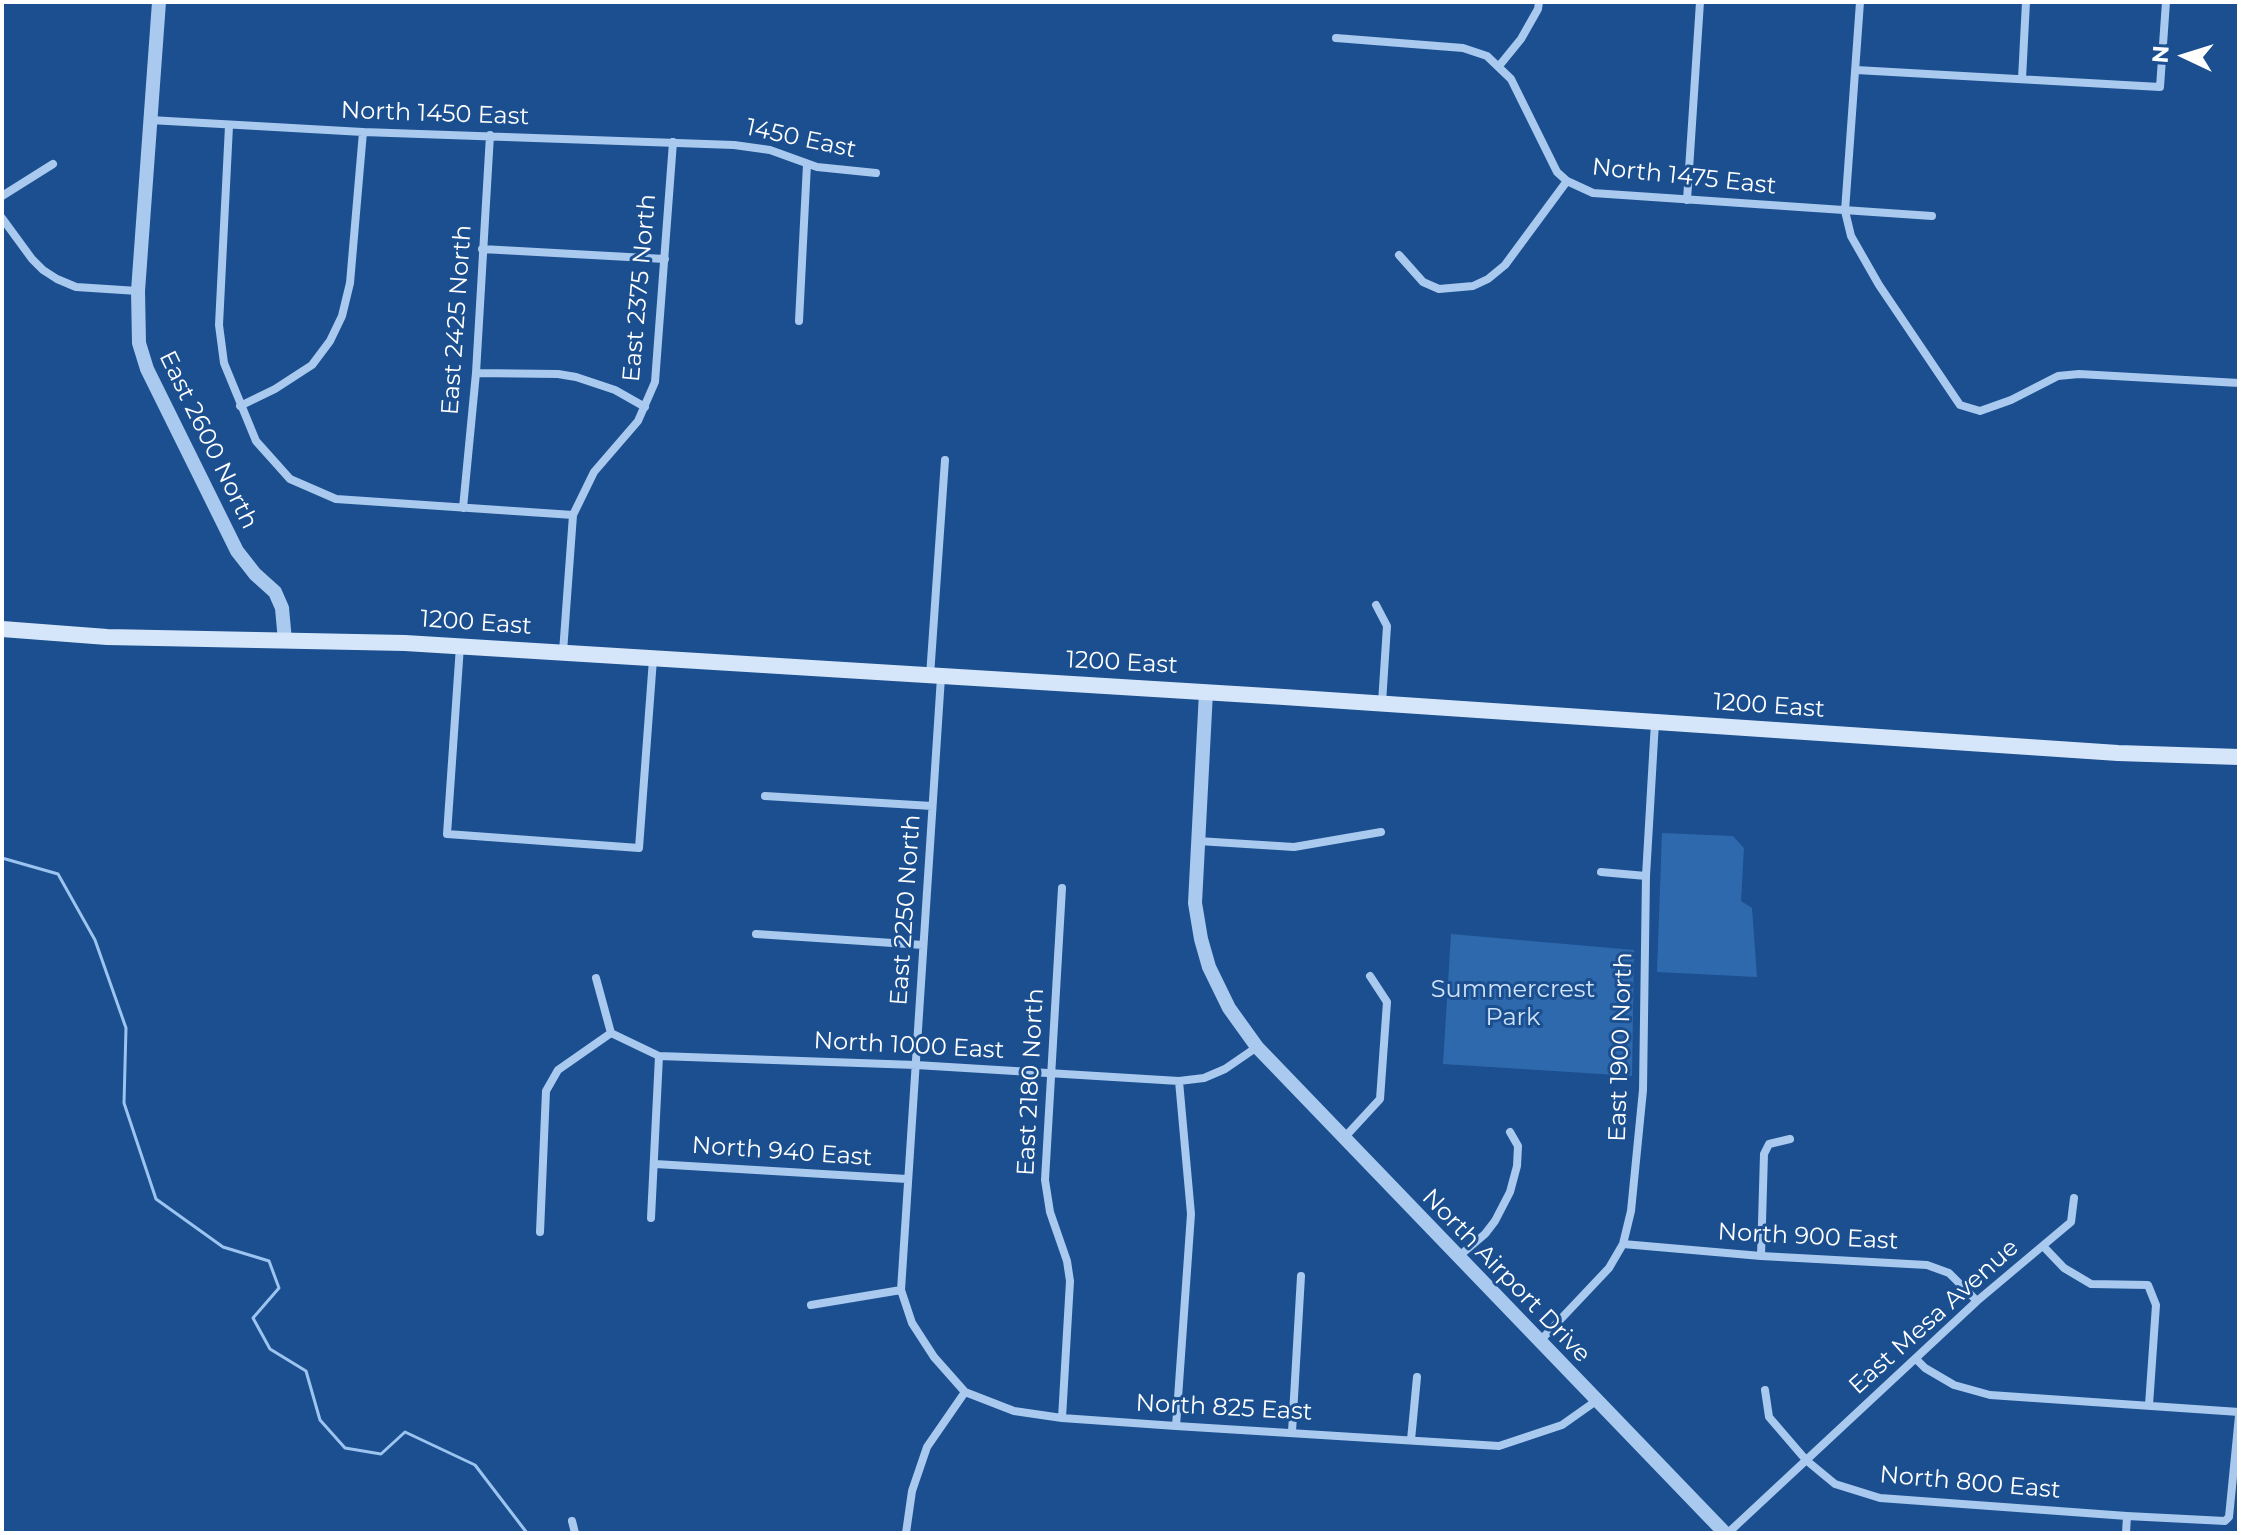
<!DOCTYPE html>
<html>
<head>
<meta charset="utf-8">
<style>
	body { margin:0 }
	#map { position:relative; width:2241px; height:1535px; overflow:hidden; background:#1b4f8f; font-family:Montserrat,sans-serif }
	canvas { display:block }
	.frame { position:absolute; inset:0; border:4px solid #fff; pointer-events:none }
	.north { position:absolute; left:2145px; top:16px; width:80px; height:80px; -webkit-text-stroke:6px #1b4f8f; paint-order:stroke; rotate:274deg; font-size:22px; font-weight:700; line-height:32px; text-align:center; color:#fff }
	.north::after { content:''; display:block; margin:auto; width:28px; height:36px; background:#fff; clip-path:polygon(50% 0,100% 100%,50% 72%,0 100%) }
</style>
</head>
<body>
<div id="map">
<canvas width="2241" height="1535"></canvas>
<div class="frame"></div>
<div class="north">N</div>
</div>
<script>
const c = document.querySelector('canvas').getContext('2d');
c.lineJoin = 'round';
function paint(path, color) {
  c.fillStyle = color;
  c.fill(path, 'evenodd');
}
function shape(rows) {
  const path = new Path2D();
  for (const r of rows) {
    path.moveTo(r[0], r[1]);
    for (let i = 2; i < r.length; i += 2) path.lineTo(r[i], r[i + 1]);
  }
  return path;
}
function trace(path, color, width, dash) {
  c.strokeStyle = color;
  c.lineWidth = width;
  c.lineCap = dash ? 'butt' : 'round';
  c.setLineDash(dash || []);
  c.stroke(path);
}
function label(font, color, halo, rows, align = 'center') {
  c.font = font + ' Montserrat,sans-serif';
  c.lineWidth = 6;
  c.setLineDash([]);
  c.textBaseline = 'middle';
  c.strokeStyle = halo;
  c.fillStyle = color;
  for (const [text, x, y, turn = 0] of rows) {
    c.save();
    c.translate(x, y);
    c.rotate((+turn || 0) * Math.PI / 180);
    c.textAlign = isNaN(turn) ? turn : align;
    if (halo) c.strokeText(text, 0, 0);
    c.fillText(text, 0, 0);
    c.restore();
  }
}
const green = shape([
	[1662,833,1733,836,1744,848,1741,901,1752,908,1757,977,1657,972],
	[1451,934,1634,950,1632,1076,1443,1064]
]);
const stream = shape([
	[2,858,58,874,95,940,126,1028,124,1103,156,1199,223,1247,269,1261,279,1288,253,1318,270,1349,306,1371,320,1420,345,1448,381,1454,405,1432,475,1465,527,1533]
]);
const minor = shape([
	[1860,2,1845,211,1851,236,1879,285,1960,405,1980,411,2011,400,2058,376,2079,374,2239,383],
	[1336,38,1463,48,1487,56,1511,79,1557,172,1567,181,1593,193,1932,216],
	[1499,66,1521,39,1538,9,1539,2],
	[1856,70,2160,87,2166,2],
	[2022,79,2026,2],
	[150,120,363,132,734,145,770,150,817,167,876,173],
	[229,126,219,325,224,363,256,441,290,479,336,499,573,515],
	[2,196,53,164],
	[1687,200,1700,2],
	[2,218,32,259,43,270,57,279,76,287,138,291],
	[482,249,665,259],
	[1399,255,1423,282,1439,289,1473,286,1488,279,1505,265,1567,181],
	[799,321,807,164],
	[476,373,558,374,576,377,615,390,645,407],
	[240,406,275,389,312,365,330,341,342,316,350,283,363,132],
	[463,508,476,373,490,135],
	[1376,605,1387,626,1382,703],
	[460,646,447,834,639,848,653,659],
	[563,652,573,515,594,472,638,421,655,382,673,142],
	[930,676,945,460],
	[941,677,901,1290,912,1323,934,1357,965,1392,1014,1411,1062,1418,1176,1426,1499,1446,1562,1425,1596,1401],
	[765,796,932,806],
	[1198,841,1294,847,1381,832],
	[1601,872,1646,876],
	[1062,888,1045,1180,1050,1212,1067,1261,1070,1281,1062,1418],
	[756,934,923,945],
	[596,978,611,1033,659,1056,916,1065,1179,1081,1204,1078,1225,1069,1257,1047],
	[1344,1138,1380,1099,1387,1002,1370,976],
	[655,1164,907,1179],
	[651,1218,659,1056],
	[540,1232,546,1091,558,1070,611,1033],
	[1623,1244,1761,1256,1927,1265,1949,1273,1977,1301],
	[2043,1246,2064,1268,2091,1284,2148,1285,2156,1305,2149,1405],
	[1761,1256,1764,1154,1769,1144,1790,1139],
	[1458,1257,1485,1234,1495,1221,1510,1192,1517,1166,1518,1146,1510,1132],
	[811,1305,901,1290],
	[1540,1341,1609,1268,1623,1244,1631,1211,1643,1090,1646,876,1655,722],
	[1916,1359,1925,1368,1954,1385,1990,1395,2239,1412],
	[1765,1390,1769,1417,1806,1460,1835,1484,1880,1498,2127,1516,2225,1521,2229,1517,2239,1416],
	[1176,1426,1191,1214,1179,1081],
	[1292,1432,1301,1276],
	[1411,1440,1417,1377],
	[572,1521,575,1533],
	[906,1533,912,1491,927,1447,965,1392],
	[1728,1533,1977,1301,2071,1222,2074,1198],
	[2126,1533,2127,1516]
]);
const tertiary = shape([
	[159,2,138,291,139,343,147,369,237,551,255,574,275,592,282,608,285,641],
	[1206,692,1195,903,1201,939,1209,967,1229,1008,1257,1047,1725,1533]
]);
const secondary = shape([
	[2,629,107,637,405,643,1284,697,2118,753,2239,757]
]);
const streetNames = [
	["North 1450 East",435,114,2],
	["1450 East",801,139,12],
	["North 1475 East",1684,177,6],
	["East 2375 North",640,288,-85],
	["East 2425 North",457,320,-86],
	["East 2600 North",208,440,64],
	["1200 East",476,623,4],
	["1200 East",1122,663,3],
	["1200 East",1769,706,4],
	["East 2250 North",906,910,-86],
	["North 1000 East",909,1046,3],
	["East 1900 North",1621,1047,-88],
	["East 2180 North",1031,1082,-87],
	["North 940 East",782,1152,4],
	["North 900 East",1808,1237,3],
	["North Airport Drive",1506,1276,46],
	["East Mesa Avenue",1934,1317,-42],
	["North 825 East",1224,1408,3],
	["North 800 East",1970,1483,5]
];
const parkNames = [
	["Summercrest",1513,990],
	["Park",1513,1018]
];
paint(green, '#2e69ad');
trace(stream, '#9cc4f0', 3);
trace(minor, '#a9c9ee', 8);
trace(tertiary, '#a9c9ee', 14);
trace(secondary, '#d6e6fa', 16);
label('24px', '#fff', '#1b4f8f', streetNames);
label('24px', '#cfe3fa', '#1b4f8f', parkNames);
</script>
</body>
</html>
